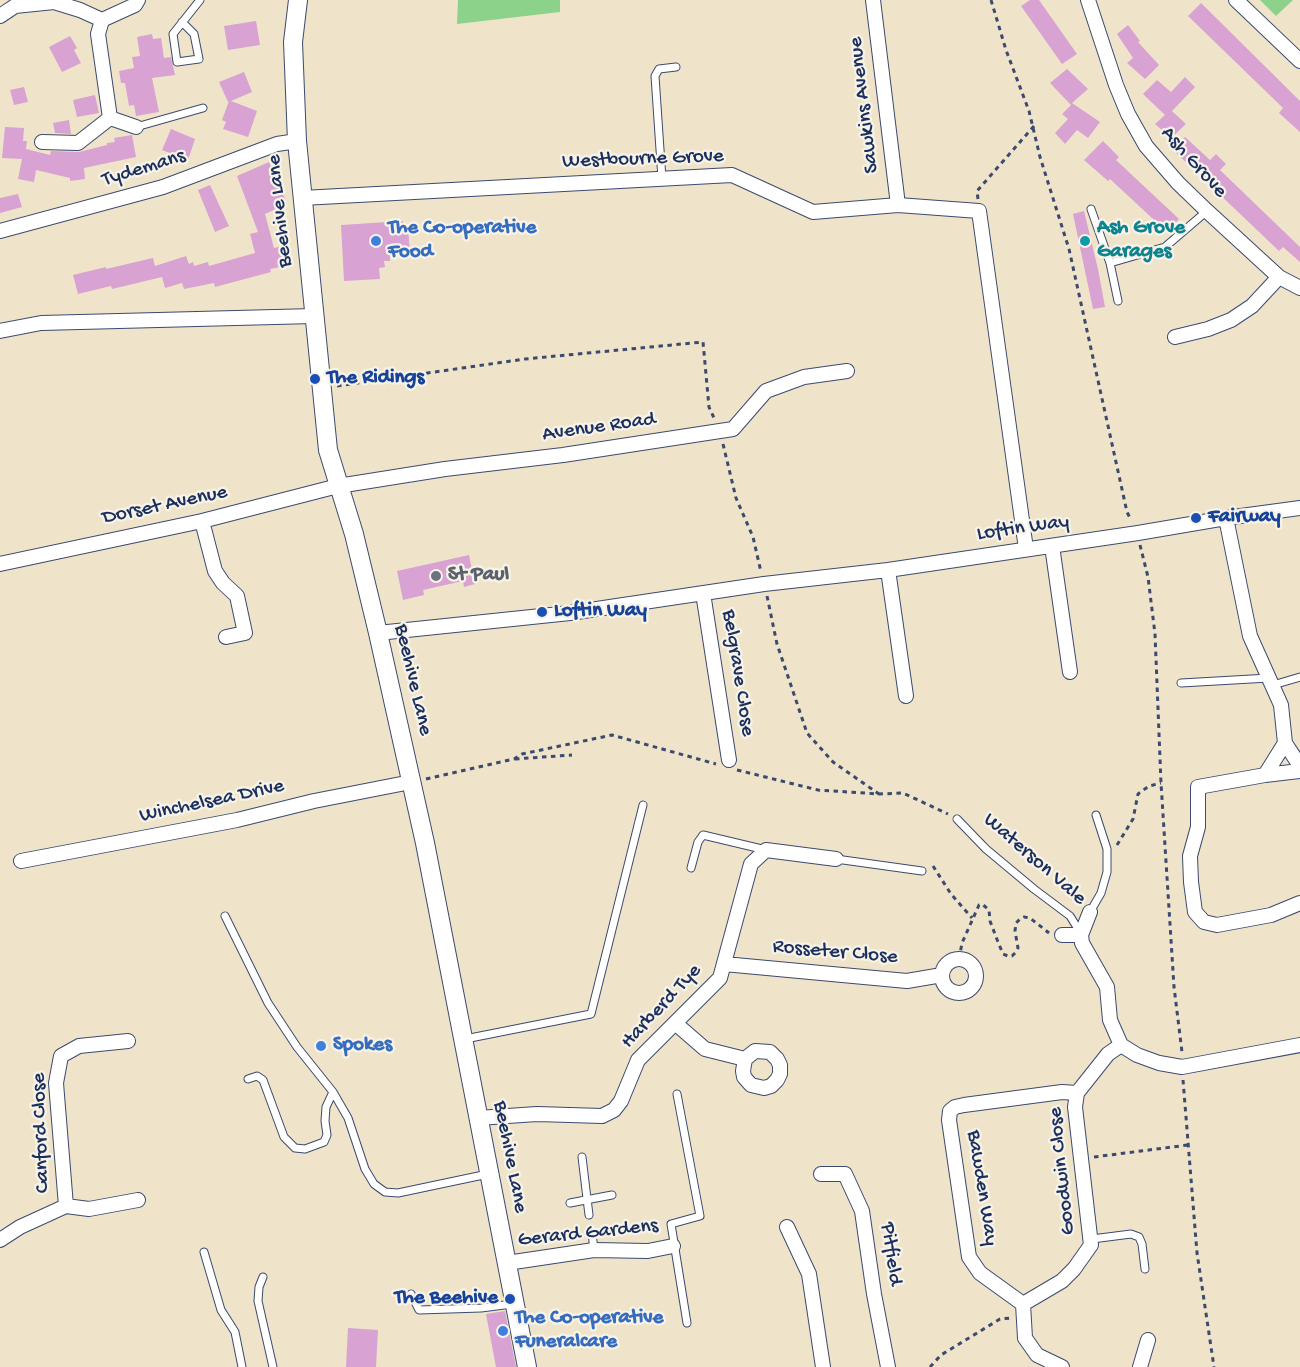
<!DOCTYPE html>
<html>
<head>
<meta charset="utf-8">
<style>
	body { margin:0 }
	canvas { display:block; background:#efe4c9 }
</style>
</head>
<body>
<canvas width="1300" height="1367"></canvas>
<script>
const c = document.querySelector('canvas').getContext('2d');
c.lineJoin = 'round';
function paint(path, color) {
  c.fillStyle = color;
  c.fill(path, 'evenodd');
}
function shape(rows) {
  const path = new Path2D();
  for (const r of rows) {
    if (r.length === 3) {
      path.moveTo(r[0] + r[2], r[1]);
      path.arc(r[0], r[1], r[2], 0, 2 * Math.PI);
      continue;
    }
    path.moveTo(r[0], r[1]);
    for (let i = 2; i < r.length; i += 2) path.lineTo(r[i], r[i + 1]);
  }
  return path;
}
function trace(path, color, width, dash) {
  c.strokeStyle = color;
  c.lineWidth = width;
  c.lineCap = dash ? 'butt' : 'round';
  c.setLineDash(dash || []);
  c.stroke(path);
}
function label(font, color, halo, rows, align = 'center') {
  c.font = font + ' "Gochi Hand",sans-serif';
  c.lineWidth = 4.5;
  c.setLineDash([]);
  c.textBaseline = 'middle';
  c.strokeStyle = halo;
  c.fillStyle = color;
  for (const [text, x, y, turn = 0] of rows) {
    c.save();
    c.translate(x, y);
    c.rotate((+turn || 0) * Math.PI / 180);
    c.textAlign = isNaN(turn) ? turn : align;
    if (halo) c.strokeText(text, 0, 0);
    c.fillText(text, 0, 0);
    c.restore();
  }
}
const green = shape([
	[458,0,560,0,560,12,457,24],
	[1260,0,1293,0,1276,16]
]);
const building = shape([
	[1030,0,1039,0,1077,54,1062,64,1021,6],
	[1201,3,1300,101,1300,132,1279,113,1283,108,1188,16],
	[256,21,260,45,228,50,224,26],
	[1128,25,1140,41,1138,42,1159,65,1145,79,1127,63,1133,58,1117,34],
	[152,34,153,39,161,38,164,58,171,57,175,75,152,78,159,112,136,116,134,105,129,106,125,83,121,83,119,71,134,68,132,57,140,56,137,37],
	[70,36,77,48,74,50,81,63,62,72,49,47],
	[1067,69,1088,89,1072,103,1100,122,1088,138,1077,130,1065,144,1055,133,1068,119,1062,114,1071,105,1050,83],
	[244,72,252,92,231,101,257,111,248,137,223,129,226,122,222,120,229,101,228,102,219,82],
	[1185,77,1195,87,1172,111,1186,124,1171,138,1155,124,1165,115,1143,94,1157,80,1171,92],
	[24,87,28,102,14,105,10,90],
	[95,95,99,113,77,117,73,100],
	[69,120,71,134,55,133,53,123],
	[5,127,24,128,23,141,27,141,26,149,50,155,51,151,79,152,107,145,107,143,115,142,114,138,132,135,136,157,84,168,85,179,70,181,70,178,36,170,34,182,18,179,22,159,2,158],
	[171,129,195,139,188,160,162,150],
	[1185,137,1210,160,1216,154,1226,164,1220,170,1300,247,1300,262,1283,247,1279,251,1172,149],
	[1103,141,1119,157,1116,160,1179,219,1167,232,1110,179,1108,181,1084,160],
	[269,162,286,201,284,202,285,205,265,214,274,248,279,247,285,266,270,269,271,272,215,287,214,283,184,289,182,283,165,288,162,277,112,289,111,286,78,294,73,275,106,267,106,269,153,258,155,266,186,256,189,264,193,262,194,266,208,262,209,266,255,253,250,234,258,232,237,176],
	[210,185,229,226,215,232,198,190],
	[18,194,22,207,0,213,0,198],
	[1084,211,1098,269,1105,307,1093,309,1073,214],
	[403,221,403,227,408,227,410,254,390,256,390,261,384,261,385,267,379,268,380,279,344,281,341,225],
	[469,555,475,584,464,587,463,581,423,590,424,595,403,600,397,571],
	[505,1311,516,1367,496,1367,486,1314],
	[348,1328,378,1330,376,1367,346,1367]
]);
const path = shape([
	[991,0,1006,50,1029,111,1040,157,1069,249,1127,512,1131,520],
	[978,199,977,191,1034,126],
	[337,386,525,359,703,342,709,407,714,418],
	[723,444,736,498,753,537,761,572],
	[1140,545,1148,577,1155,634,1161,783,1174,987,1182,1052],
	[767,596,777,644,807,733,833,762,879,794],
	[515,759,572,755],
	[737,770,818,790,879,794,903,793,948,814],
	[426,779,514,759,522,754,612,735,716,764],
	[1117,845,1133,819,1138,794,1149,786,1161,783],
	[933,866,951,894,972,918],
	[959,959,962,943,979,905,982,904,989,910,990,921,998,942,1003,954,1008,956,1012,956,1016,952,1018,948,1015,931,1016,923,1020,919,1024,917,1030,918,1049,933],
	[1183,1080,1197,1253,1214,1367],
	[1094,1157,1188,1145],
	[930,1367,941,1355,1000,1319,1012,1318]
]);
const lane = shape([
	[182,22,194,34,199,59,177,62,173,34,200,0],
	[136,127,203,108],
	[662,179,655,76,659,69,676,67],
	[1091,209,1110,263,1165,247,1207,211],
	[1110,263,1118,301],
	[1181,683,1269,678],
	[1273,685,1300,677],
	[957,819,986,849,1034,889,1070,916,1080,932],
	[836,859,922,871],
	[691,868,698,842,703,835,766,850],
	[1090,912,1101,893,1107,872,1107,849,1096,815],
	[225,916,268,1003,297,1047,333,1092,348,1118,365,1169,374,1184,385,1192,398,1193,488,1174],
	[465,1039,591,1014,643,805],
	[248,1079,257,1076,263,1080,284,1137,295,1148,305,1149,324,1142,327,1135,325,1121,326,1107,333,1092],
	[677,1094,700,1216,671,1224,687,1323],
	[582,1157,589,1215],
	[570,1203,612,1195],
	[592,1233,594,1250],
	[1092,1239,1131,1234,1139,1237,1142,1244,1145,1269],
	[204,1252,221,1310,235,1332,242,1367],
	[263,1277,259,1287,258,1301,273,1367],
	[411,1294,419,1310,481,1308,512,1304]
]);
const street = shape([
	[873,0,898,205],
	[1088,0,1116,85,1128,114,1146,146,1178,183,1207,211,1279,277,1300,288],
	[1236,0,1300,61],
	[0,16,15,6,54,2,80,10,102,20],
	[110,118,136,127],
	[42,142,78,143,110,118,98,34,102,20,135,5,138,0],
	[302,198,732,175,813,212,898,205,979,211,1026,549],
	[0,231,163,187,277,144,297,141],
	[0,331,41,323,314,316],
	[1175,337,1208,329,1231,320,1252,306,1279,277],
	[1226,518,1250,636,1281,705,1285,743,1300,766],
	[202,521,215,571,223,583,237,596,245,633,226,637],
	[1052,546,1070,672],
	[0,564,202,521,338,486,445,469,563,455,733,429,766,391,804,377,847,371],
	[888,570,906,696],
	[703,593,729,760],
	[378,633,570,613,764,584,888,570,1138,533,1226,518,1300,508],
	[1300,771,1265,775,1198,787,1198,827,1190,856,1191,882,1195,912,1204,922,1217,925,1271,915,1300,903],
	[1265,775,1285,743],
	[21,861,237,820,314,801,411,782],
	[1090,912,1081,935,1082,943,1107,987,1110,1020,1121,1045,1137,1055,1159,1063,1182,1067,1300,1045],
	[1062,935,1081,935],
	[959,976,17],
	[724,964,907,981,942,975],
	[675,1023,705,1049,745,1059,743,1071,744,1077,751,1085,764,1088,771,1086,777,1080,780,1074,780,1065,777,1059,770,1052,755,1051,745,1059],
	[478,1118,537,1114,602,1116,614,1110,621,1101,638,1060,720,978,751,864,766,850,836,859],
	[821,1174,845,1174,862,1211,874,1294,888,1367],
	[66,1206,56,1083,61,1056,79,1046,128,1041],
	[787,1227,809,1274,823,1367],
	[0,1240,20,1227,66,1206,89,1209,138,1200],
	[507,1263,594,1250,648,1251,673,1246],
	[1023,1304,980,1273,969,1257,949,1120,950,1111,955,1107,964,1105,1062,1092,1077,1093],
	[1062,1367,1037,1355,1025,1338,1023,1304,1062,1281,1074,1269,1091,1245,1075,1107,1077,1093,1108,1054,1121,1045],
	[1140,1367,1148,1340]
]);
const secondary = shape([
	[298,0,293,42,297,141,328,450,354,534,378,633,425,843,527,1367]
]);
const markers = [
	[376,241,6,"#3f7fe0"],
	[1085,241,6,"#0f9aa8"],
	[315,379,6,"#1a4fb4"],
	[1196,518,6,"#1a4fb4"],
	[436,576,6,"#6b7280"],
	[542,612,6,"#1a4fb4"],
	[321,1046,6,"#3f7fe0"],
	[510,1299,6,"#1a4fb4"],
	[503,1331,6,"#3f7fe0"]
];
const streetNames = [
	["Sawkins Avenue",865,105,-97],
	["Westbourne Grove",643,160,-2],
	["Ash Grove",1193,163,48],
	["Tydemans",144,169,-17],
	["Beehive Lane",281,211,-96],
	["Avenue Road",599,428,-8],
	["Dorset Avenue",165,506,-12],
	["Loftin Way",1023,529,-8],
	["Belgrave Close",737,673,81],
	["Beehive Lane",412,680,77],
	["Winchelsea Drive",212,802,-12],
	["Waterson Vale",1034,860,41],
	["Rosseter Close",835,953,5],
	["Harberd Tye",662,1007,-47],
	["Canford Close",42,1133,-92],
	["Beehive Lane",509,1157,79],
	["Goodwin Close",1063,1171,-96],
	["Bawden Way",981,1188,81],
	["Gerard Gardens",588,1234,-6],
	["Pitfield",890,1254,82]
];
const shopNames = [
	["The Co-operative",388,229],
	["Food",388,253],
	["Spokes",333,1046],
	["The Co-operative",515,1319],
	["Funeralcare",515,1343]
];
const cultureNames = [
	["Ash Grove",1097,229],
	["Garages",1097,253]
];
const transitNames = [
	["The Ridings",327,379],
	["Fairway",1208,518],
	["Loftin Way",554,612],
	["The Beehive",498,1299,"right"]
];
const worshipNames = [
	["St Paul",448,576]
];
paint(green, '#8dd28b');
paint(building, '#d8a2d2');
trace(lane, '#3b4a6e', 9);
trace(street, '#3b4a6e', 16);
trace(secondary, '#3b4a6e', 20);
trace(path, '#3b4a6e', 3, [4.5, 4.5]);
trace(lane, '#fff', 7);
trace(street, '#fff', 14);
trace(secondary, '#fff', 18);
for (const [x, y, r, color] of markers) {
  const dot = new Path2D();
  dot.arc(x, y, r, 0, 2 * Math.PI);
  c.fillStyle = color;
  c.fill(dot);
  trace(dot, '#f7f3e8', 2);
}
label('21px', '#1b2f5e', '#f7f3e8', streetNames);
label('bold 21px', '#366cbe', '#f7f3e8', shopNames, 'left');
label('bold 21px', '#0d838f', '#f7f3e8', cultureNames, 'left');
label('bold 21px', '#164399', '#f7f3e8', transitNames, 'left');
label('bold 21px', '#5b616d', '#f7f3e8', worshipNames, 'left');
</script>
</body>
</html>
